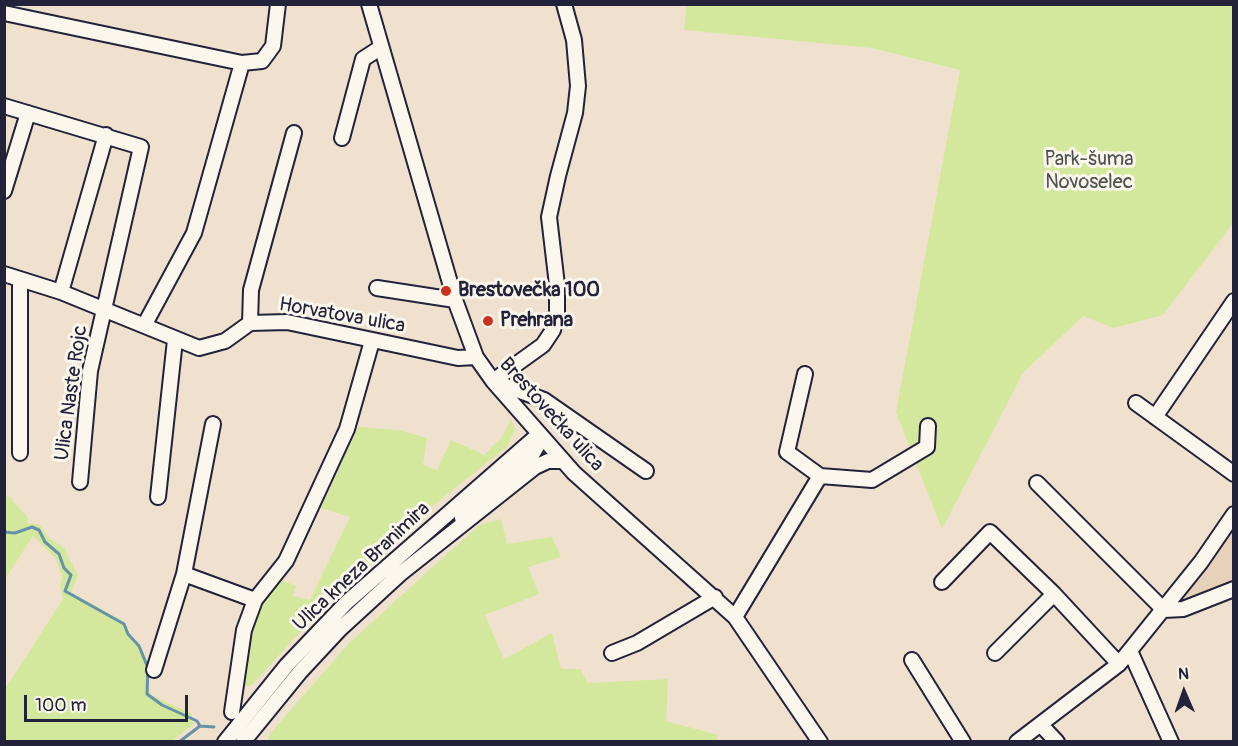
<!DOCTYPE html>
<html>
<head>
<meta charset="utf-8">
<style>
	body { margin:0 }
	#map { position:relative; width:1238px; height:746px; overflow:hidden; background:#f0e1ce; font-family:Pangolin,sans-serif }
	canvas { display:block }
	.frame { position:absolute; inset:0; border:6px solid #22223b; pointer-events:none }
	.north { position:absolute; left:1154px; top:662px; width:60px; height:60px; -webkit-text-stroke:4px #fbf7ec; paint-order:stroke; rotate:358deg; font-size:16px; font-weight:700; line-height:24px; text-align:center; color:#22223b }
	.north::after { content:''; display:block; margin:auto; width:21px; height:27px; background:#22223b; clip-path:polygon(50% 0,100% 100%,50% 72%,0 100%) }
	.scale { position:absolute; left:24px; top:695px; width:164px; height:27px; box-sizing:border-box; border:3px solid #22223b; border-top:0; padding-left:8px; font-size:18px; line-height:21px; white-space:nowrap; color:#22223b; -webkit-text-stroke:4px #fbf7ec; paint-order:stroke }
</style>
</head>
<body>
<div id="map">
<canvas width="1238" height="746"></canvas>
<div class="frame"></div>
<div class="north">N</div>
<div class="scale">100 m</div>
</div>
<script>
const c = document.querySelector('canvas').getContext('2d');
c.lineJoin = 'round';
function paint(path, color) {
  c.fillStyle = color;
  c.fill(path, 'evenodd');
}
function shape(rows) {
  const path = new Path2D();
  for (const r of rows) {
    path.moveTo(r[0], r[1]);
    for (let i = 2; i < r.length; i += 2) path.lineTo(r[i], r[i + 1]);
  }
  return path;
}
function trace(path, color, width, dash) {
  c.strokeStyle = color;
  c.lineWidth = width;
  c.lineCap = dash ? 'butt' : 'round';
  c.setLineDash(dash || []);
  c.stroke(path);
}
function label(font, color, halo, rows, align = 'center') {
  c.font = font + ' Pangolin,sans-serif';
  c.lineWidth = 6;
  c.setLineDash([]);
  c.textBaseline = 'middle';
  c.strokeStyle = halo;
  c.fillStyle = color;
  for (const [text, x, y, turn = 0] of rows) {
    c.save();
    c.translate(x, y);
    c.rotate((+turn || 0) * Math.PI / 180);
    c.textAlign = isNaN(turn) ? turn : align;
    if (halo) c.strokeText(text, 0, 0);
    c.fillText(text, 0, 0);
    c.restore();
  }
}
const built = shape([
	[1230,530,1233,532,1233,584,1180,605,1178,599]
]);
const green = shape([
	[687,4,1233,5,1233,223,1163,315,1114,328,1083,316,1023,373,942,529,896,412,960,70,872,48,684,30],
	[511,418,515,430,507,447,426,511,337,591,252,685,240,688,250,622,265,597,279,579,296,586,293,596,310,600,350,517,321,508,358,427,398,430,427,438,423,465,437,470,451,440,484,455,502,437],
	[5,496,10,497,28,518,27,523,39,524,48,537,64,548,78,576,71,592,125,622,129,634,140,645,150,666,147,684,151,695,192,714,191,720,194,724,172,741,5,741,5,689,63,599,60,585,62,578,56,559,33,536,5,579],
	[501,519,507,544,552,537,561,557,528,567,539,594,485,615,504,659,552,633,561,669,580,669,588,683,668,679,666,721,718,735,717,741,269,741,268,736,349,643,479,525]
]);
const stream = shape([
	[4,532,15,533,32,527,39,530,45,542,59,554,64,568,71,575,65,591,124,624,128,634,139,646,148,668,147,694,162,705,197,721,200,726],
	[179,742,200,726,214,727]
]);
const minor = shape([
	[369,4,455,300,476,357,493,381,574,473,735,617,820,742],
	[4,13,242,63,262,61,273,46,278,4],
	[4,106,141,147,90,371,80,482],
	[342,138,363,59,380,48],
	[4,191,28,113],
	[4,274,61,292,199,348,225,341,250,323,287,322,458,358,476,357],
	[377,288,455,300],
	[61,292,106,135],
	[250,323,251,290,294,133],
	[145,324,194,233,242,63],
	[805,374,787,452,820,476],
	[493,381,543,345,553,330,557,312,557,285,549,217,558,176,575,113,578,86,574,40,564,4],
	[493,381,544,400,646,471],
	[1136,403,1234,474],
	[1155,417,1234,301],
	[20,453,20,279],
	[1037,483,1164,610,1183,609,1234,589],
	[158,497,175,340],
	[462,518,477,501,532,455,542,438],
	[184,574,255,600],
	[942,582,990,532,1054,594,1119,664],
	[735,617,820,476,872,480,927,447,928,426],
	[1130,651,1171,742],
	[612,653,637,643,715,597],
	[995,653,1054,594],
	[912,660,963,742],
	[154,670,184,574,213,424],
	[232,712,244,630,255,600,286,561,347,429,372,341],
	[1041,725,1057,742],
	[225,742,287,665,347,602,538,435],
	[243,742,300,672,340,629,400,574,535,467,548,461,563,461],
	[1017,742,1119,664,1201,562,1234,514]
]);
const markers = [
	[446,291,6,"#c8321e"],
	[488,321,6,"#c8321e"]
];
const parkNames = [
	["Park-šuma",1089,160],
	["Novoselec",1089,183]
];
const poiNames = [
	["Brestovečka 100",458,291],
	["Prehrana",500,321]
];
const streetNames = [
	["Horvatova ulica",342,316,10],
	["Ulica Naste Rojc",72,393,-82],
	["Brestovečka ulica",551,415,48],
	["Ulica kneza Branimira",362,567,-43]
];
paint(built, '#e8d1b9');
paint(green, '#d3e89d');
trace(stream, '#6592a9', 3);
trace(minor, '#22223b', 18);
trace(minor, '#fbf7ec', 14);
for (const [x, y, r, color] of markers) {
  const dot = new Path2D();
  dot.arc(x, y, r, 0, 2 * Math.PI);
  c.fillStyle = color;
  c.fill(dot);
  trace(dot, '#fbf7ec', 2);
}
label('20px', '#4e5454', '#fbf7ec', parkNames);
label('bold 20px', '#22223b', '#fbf7ec', poiNames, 'left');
label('20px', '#22223b', '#fbf7ec', streetNames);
</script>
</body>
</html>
